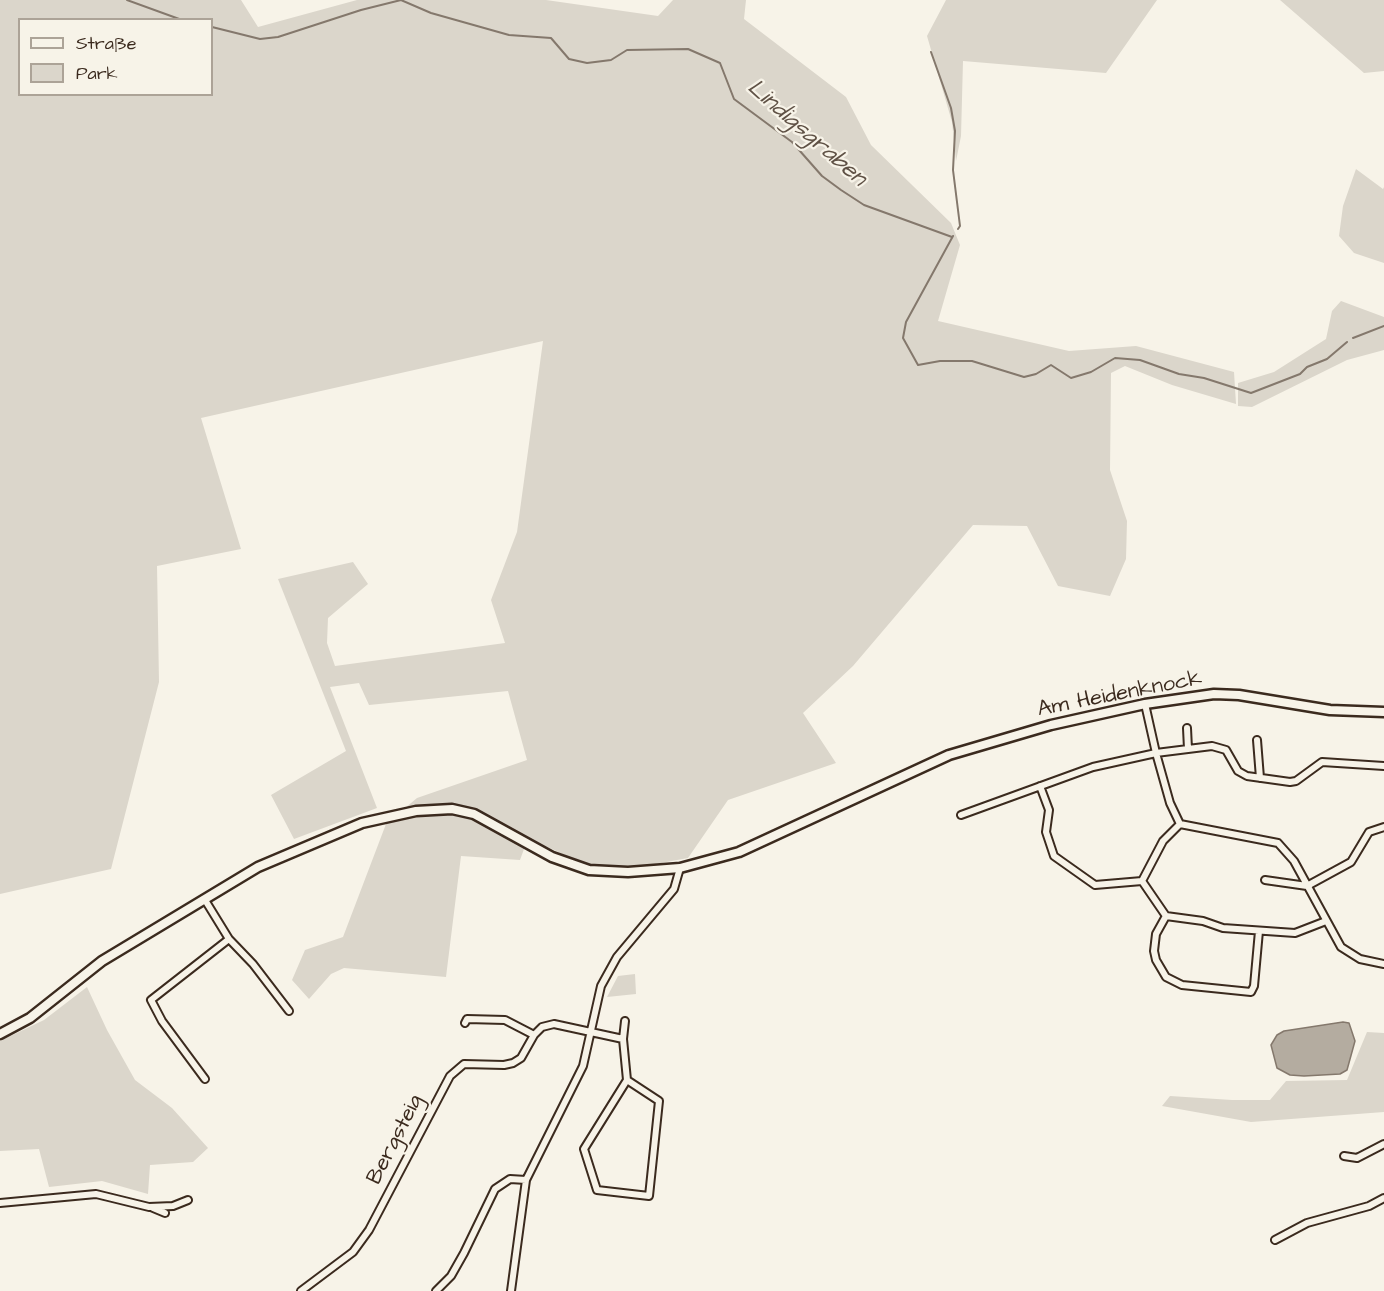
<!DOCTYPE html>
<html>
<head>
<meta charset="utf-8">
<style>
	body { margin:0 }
	#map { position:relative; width:1384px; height:1291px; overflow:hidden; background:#f7f3e8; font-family:"Architects Daughter",sans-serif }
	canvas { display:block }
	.legend { position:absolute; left:18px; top:18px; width:195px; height:78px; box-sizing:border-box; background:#f7f3e8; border:2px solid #aca397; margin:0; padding:8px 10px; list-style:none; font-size:18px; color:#3b2a1e }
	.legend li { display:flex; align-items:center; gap:12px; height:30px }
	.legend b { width:30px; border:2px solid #aca397 }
</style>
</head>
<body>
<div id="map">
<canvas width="1384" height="1291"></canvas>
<ul class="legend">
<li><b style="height:8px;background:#f7f3e8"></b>Straße</li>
<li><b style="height:16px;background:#dbd6cb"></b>Park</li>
</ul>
</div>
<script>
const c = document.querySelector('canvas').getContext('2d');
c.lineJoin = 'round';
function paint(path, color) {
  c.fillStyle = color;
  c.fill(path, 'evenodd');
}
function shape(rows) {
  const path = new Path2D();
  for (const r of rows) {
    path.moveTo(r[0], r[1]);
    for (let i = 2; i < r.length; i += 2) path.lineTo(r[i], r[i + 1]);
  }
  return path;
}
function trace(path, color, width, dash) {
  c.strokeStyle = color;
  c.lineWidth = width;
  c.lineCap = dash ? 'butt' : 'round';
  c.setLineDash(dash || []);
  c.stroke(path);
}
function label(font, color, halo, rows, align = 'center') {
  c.font = font + ' "Architects Daughter",sans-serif';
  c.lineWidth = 4.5;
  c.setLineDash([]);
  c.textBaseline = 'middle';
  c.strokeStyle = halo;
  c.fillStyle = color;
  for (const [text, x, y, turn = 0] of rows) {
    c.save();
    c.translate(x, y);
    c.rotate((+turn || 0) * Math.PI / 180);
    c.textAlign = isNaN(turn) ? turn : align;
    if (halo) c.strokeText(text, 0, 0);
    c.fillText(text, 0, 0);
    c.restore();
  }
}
const green = shape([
	[0,0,241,0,258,27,357,0,546,0,658,16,673,0,746,0,744,19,846,97,871,145,951,223,960,245,938,321,1069,351,1136,346,1234,372,1236,404,1172,385,1125,366,1111,373,1110,470,1127,521,1126,559,1110,596,1058,586,1027,526,973,525,853,666,803,713,836,763,728,800,688,858,634,868,591,867,528,838,520,860,461,856,446,977,344,968,331,974,309,999,292,980,305,950,343,937,386,824,417,798,527,760,508,691,369,705,359,683,330,687,377,808,294,839,271,795,346,751,278,579,353,562,368,584,328,618,327,643,335,666,505,643,491,600,517,532,543,341,201,418,241,549,157,566,159,682,111,869,0,894],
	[20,20,212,20,212,94,20,94],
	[946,0,1157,0,1106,73,963,61,961,136,956,161,952,122,927,36],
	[1280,0,1384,0,1384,71,1364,73],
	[1356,169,1383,189,1384,187,1384,263,1354,253,1339,236,1343,206],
	[1341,301,1384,317,1384,350,1347,360,1252,407,1238,406,1238,383,1274,372,1326,339,1332,311],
	[635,974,636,994,607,997,618,976],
	[87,987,107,1030,135,1080,172,1108,208,1148,193,1162,150,1165,148,1194,102,1181,49,1187,39,1149,0,1151,0,1041,44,1020],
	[1367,1032,1384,1033,1384,1112,1251,1122,1162,1106,1170,1096,1232,1100,1270,1100,1286,1081,1347,1080]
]);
const water = shape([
	[1343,1022,1349,1023,1355,1041,1347,1070,1340,1074,1304,1076,1290,1075,1277,1068,1271,1045,1277,1035,1284,1031,1343,1022]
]);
const stream = shape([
	[127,0,182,20],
	[212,27,260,39,278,37,361,10,401,0,431,13,509,35,551,38,569,59,587,63,611,60,627,50,688,49,720,63,734,99,792,142,822,176,841,190,864,205,952,237],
	[931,52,951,108,955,131,953,170,960,226,958,229],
	[953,236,906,322,903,338,918,365,940,361,972,361,1024,377,1036,374,1051,365,1071,378,1091,372,1115,358,1140,360,1179,374,1204,378,1251,393,1300,374,1307,367,1327,359,1347,342],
	[1353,338,1384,326]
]);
const street = shape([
	[1145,704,1156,753,1170,803,1180,824,1278,843,1294,861,1341,947,1360,959,1384,964],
	[1187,728,1188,749],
	[1257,740,1260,778],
	[1040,786,1049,810,1046,832,1054,856,1095,885,1142,881],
	[961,815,1093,767,1156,753,1212,746,1226,750,1238,771,1247,776,1290,782,1296,781,1322,762,1384,766],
	[1265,880,1307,886,1351,862,1369,832,1384,827],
	[1142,881,1163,841,1180,824],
	[1142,881,1166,916],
	[205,900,229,939,253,964,289,1011],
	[1166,916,1156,934,1154,951,1156,960,1166,977,1182,985,1251,992,1254,986,1259,931],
	[1166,916,1203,921,1223,928,1295,933,1326,921],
	[465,1023,467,1019,505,1020,534,1035],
	[623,1039,625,1021],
	[205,1079,162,1021,151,1000,229,939],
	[1344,1156,1357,1158,1384,1144],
	[0,1203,96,1194,149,1207,173,1206,188,1200],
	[153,1208,165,1213],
	[1275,1240,1307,1223,1369,1206,1384,1198],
	[301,1291,353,1252,369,1230,450,1076,464,1064,504,1065,513,1063,521,1058,534,1035,542,1027,554,1024,623,1039,627,1080,584,1149,597,1190,649,1196,659,1101,627,1080],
	[436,1291,451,1276,464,1253,495,1189,510,1179,526,1180],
	[511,1291,526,1180,583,1066,601,986,617,957,674,889,680,868]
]);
const secondary = shape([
	[0,1034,30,1018,102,961,258,867,362,823,416,811,452,809,474,814,552,857,589,870,628,872,680,868,739,852,949,755,1051,725,1145,704,1214,694,1239,695,1330,710,1384,712]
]);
const streetNames = [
	["Am Heidenknock",1120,695,-11],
	["Bergsteig",396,1140,-63]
];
const waterNames = [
	["Lindigsgraben",806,134,41]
];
paint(green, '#dbd6cb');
paint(water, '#b4aca0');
trace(water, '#84786c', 1.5);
trace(stream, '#84786c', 2);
trace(street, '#3b2a1e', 10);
trace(secondary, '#3b2a1e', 13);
trace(street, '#f7f3e8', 6);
trace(secondary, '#f7f3e8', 8);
label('22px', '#3b2a1e', '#f7f3e8', streetNames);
label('italic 24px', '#5f5145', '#f7f3e8', waterNames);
</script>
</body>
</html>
